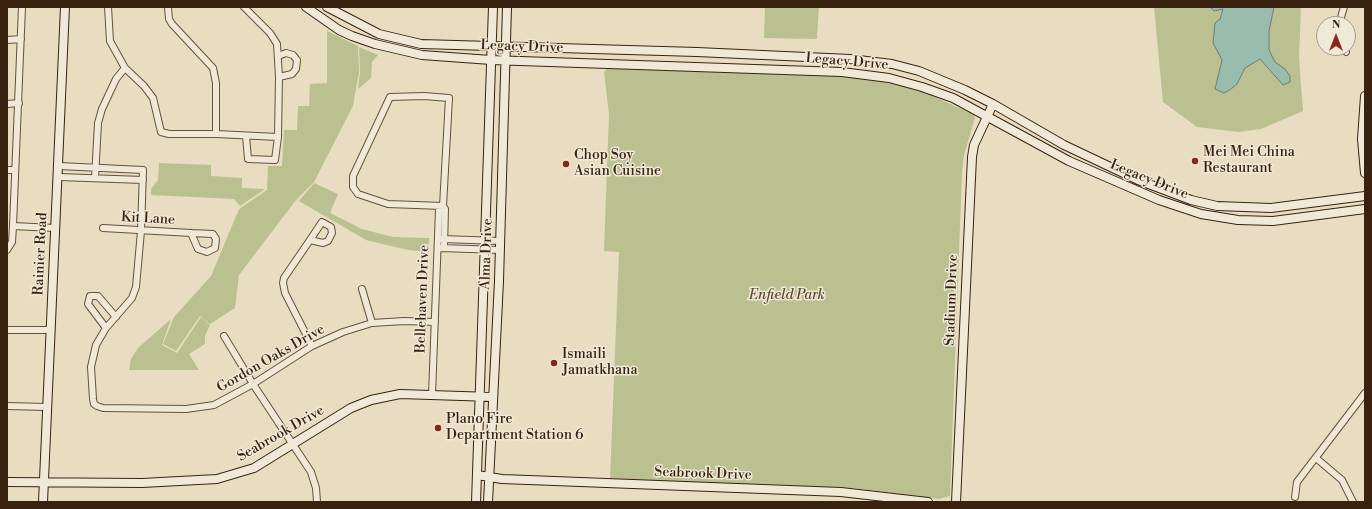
<!DOCTYPE html>
<html>
<head>
<meta charset="utf-8">
<style>
	body { margin:0 }
	#map { position:relative; width:1372px; height:509px; overflow:hidden; background:#e8ddc1; font-family:"Libre Bodoni",serif }
	canvas { display:block }
	.frame { position:absolute; inset:0; border:8px solid #3a2210; pointer-events:none }
	.north { position:absolute; left:1316px; top:16px; width:40px; height:40px; box-sizing:border-box; background:#f0e9d7; border:1px solid #a79987; border-radius:50%; rotate:0deg; font-size:11px; font-weight:700; line-height:16px; text-align:center; color:#3a2210 }
	.north::after { content:''; display:block; margin:auto; width:14px; height:18px; background:#8f2418; clip-path:polygon(50% 0,100% 100%,50% 72%,0 100%) }
</style>
</head>
<body>
<div id="map">
<canvas width="1372" height="509"></canvas>
<div class="frame"></div>
<div class="north">N</div>
</div>
<script>
const c = document.querySelector('canvas').getContext('2d');
c.lineJoin = 'round';
function paint(path, color) {
  c.fillStyle = color;
  c.fill(path, 'evenodd');
}
function shape(rows) {
  const path = new Path2D();
  for (const r of rows) {
    path.moveTo(r[0], r[1]);
    for (let i = 2; i < r.length; i += 2) path.lineTo(r[i], r[i + 1]);
  }
  return path;
}
function trace(path, color, width, dash) {
  c.strokeStyle = color;
  c.lineWidth = width;
  c.lineCap = dash ? 'butt' : 'round';
  c.setLineDash(dash || []);
  c.stroke(path);
}
function label(font, color, halo, rows, align = 'center') {
  c.font = font + ' "Libre Bodoni",serif';
  c.lineWidth = 3;
  c.setLineDash([]);
  c.textBaseline = 'middle';
  c.strokeStyle = halo;
  c.fillStyle = color;
  for (const [text, x, y, turn = 0] of rows) {
    c.save();
    c.translate(x, y);
    c.rotate((+turn || 0) * Math.PI / 180);
    c.textAlign = isNaN(turn) ? turn : align;
    if (halo) c.strokeText(text, 0, 0);
    c.fillText(text, 0, 0);
    c.restore();
  }
}
const green = shape([
	[765,7,819,7,817,39,764,38],
	[1154,7,1301,7,1299,58,1303,111,1261,129,1238,132,1197,127,1163,102],
	[327,31,358,46,359,72,353,106,314,182,296,200,239,275,235,308,210,324,200,316,176,351,163,344,174,317,211,276,239,209,267,190,268,166,282,166,284,130,297,130,298,106,309,106,310,84,327,83],
	[359,47,378,55,372,62,371,78,358,89,360,73],
	[608,68,848,75,882,81,927,93,974,115,975,118,964,155,962,172,950,496,939,499,852,488,610,479,619,252,604,251,609,114,604,72],
	[159,163,211,165,211,176,242,178,242,188,265,189,240,206,234,199,151,195,151,189,158,180],
	[314,183,338,194,330,213,362,229,393,237,429,238,429,252,408,250,366,240,299,201],
	[201,317,210,325,205,336,205,344,189,354,199,370,129,370,131,359,138,348,171,319,162,345,177,353]
]);
const water = shape([
	[1210,7,1274,7,1269,31,1269,50,1275,62,1285,69,1290,76,1290,82,1283,85,1260,59,1245,68,1237,84,1231,89,1224,93,1215,89,1222,60,1213,43,1215,23,1220,19,1223,9,1214,11,1210,7]
]);
const street = shape([
	[108,7,110,41,125,68,144,86,153,98,161,132,169,134,216,134,278,137],
	[168,7,169,19,172,24,213,68,216,83,216,134],
	[244,7,270,33,277,44,279,77,278,137,275,160,248,159,246,136],
	[1339,24,1344,7],
	[7,40,21,39],
	[1341,48,1346,52],
	[278,56,286,53,293,55,297,60,296,69,292,74,279,77],
	[7,104,19,103],
	[59,166,143,170,141,231,136,287,132,298,106,328,96,345,91,367,93,399,94,404,97,406,103,408,186,409,214,405,253,384,312,346,343,332,372,323,404,321,435,322],
	[7,170,15,170],
	[59,177,143,180],
	[95,178,98,123,102,109,116,79,125,68],
	[443,206,388,204,358,194,353,187,353,176,390,97,424,96,449,98,443,206,445,209,444,248],
	[13,226,55,228],
	[103,228,191,233],
	[191,233,213,234,216,239,215,248,207,252,198,249,191,233],
	[442,239,500,241],
	[310,240,322,222,331,227,332,233,328,241,323,243,310,240,284,278,283,283,285,293,312,346],
	[440,248,500,250],
	[7,250,12,242,13,226,22,7],
	[362,289,372,323],
	[106,328,88,304,90,296,98,296,116,317],
	[7,330,50,330],
	[224,336,253,384,311,472,316,488,317,502],
	[432,395,439,209,443,206],
	[7,406,47,407],
	[1316,458,1342,480,1353,502],
	[1295,497,1297,482,1365,393]
]);
const secondary = shape([
	[306,7,339,30,352,36,375,44,422,55,491,60,842,72,889,78,922,87,953,98,1069,161,1159,200,1201,214,1238,220,1273,221,1365,209],
	[327,7,379,34,421,44,697,52,850,59,892,64,919,71,965,90,993,104,1064,145,1138,180,1191,200,1217,206,1271,208,1365,196],
	[1365,96,1362,139,1365,173],
	[477,475,502,479,841,492,928,502],
	[7,482,142,483,217,479,254,468,351,408,371,400,400,394,492,397],
	[43,502,65,7],
	[476,502,493,7],
	[488,502,499,281,507,7],
	[956,502,972,157,974,145,993,104]
]);
const markers = [
	[1195,161,4,"#8f2418"],
	[566,164,4,"#8f2418"],
	[554,363,4,"#8f2418"],
	[438,428,4,"#8f2418"]
];
const streetNames = [
	["Legacy Drive",522,47,2],
	["Legacy Drive",847,62,5],
	["Legacy Drive",1149,180,22],
	["Kit Lane",148,219,3],
	["Rainier Road",41,254,-87],
	["Alma Drive",487,254,-88],
	["Bellehaven Drive",423,299,-88],
	["Stadium Drive",952,300,-88],
	["Gordon Oaks Drive",271,359,-30],
	["Seabrook Drive",281,434,-30],
	["Seabrook Drive",703,474,2]
];
const poiNames = [
	["Mei Mei China",1203,153],
	["Restaurant",1203,169],
	["Chop Soy",574,156],
	["Asian Cuisine",574,172],
	["Ismaili",562,355],
	["Jamatkhana",562,371],
	["Plano Fire",446,420],
	["Department Station 6",446,436]
];
const parkNames = [
	["Enfield Park",787,296]
];
paint(green, '#bac090');
paint(water, '#98bcae');
trace(water, '#727e6f', 1);
trace(street, '#66513c', 8);
trace(secondary, '#3a2210', 10);
trace(street, '#f0e9d7', 6);
trace(secondary, '#f0e9d7', 8);
for (const [x, y, r, color] of markers) {
  const dot = new Path2D();
  dot.arc(x, y, r, 0, 2 * Math.PI);
  c.fillStyle = color;
  c.fill(dot);
  trace(dot, '#f0e9d7', 1.5);
}
label('14px', '#3a2210', '#f0e9d7', streetNames);
label('14px', '#3a2210', '#f0e9d7', poiNames, 'left');
label('italic 14px', '#5a4a30', '#f0e9d7', parkNames);
</script>
</body>
</html>
